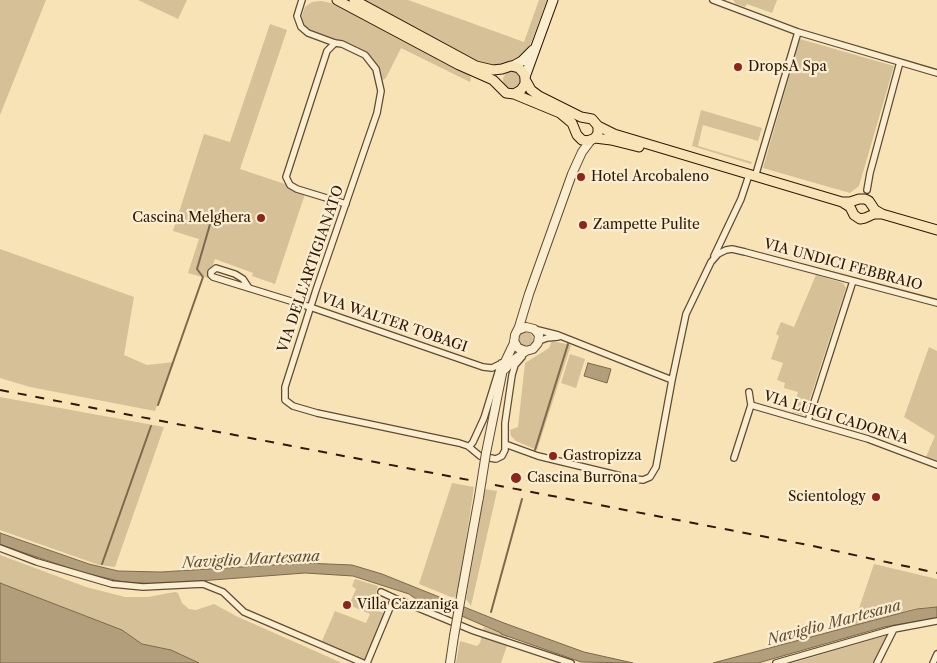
<!DOCTYPE html>
<html>
<head>
<meta charset="utf-8">
<style>
	body { margin:0 }
	canvas { display:block; background:#f7e3b6 }
</style>
</head>
<body>
<canvas width="937" height="663"></canvas>
<script>
const c = document.querySelector('canvas').getContext('2d');
c.lineJoin = 'round';
function paint(path, color) {
  c.fillStyle = color;
  c.fill(path, 'evenodd');
}
function shape(rows) {
  const path = new Path2D();
  for (const r of rows) {
    if (r.length === 3) {
      path.moveTo(r[0] + r[2], r[1]);
      path.arc(r[0], r[1], r[2], 0, 2 * Math.PI);
      continue;
    }
    path.moveTo(r[0], r[1]);
    for (let i = 2; i < r.length; i += 2) path.lineTo(r[i], r[i + 1]);
  }
  return path;
}
function trace(path, color, width, dash) {
  c.strokeStyle = color;
  c.lineWidth = width;
  c.lineCap = dash ? 'butt' : 'round';
  c.setLineDash(dash || []);
  c.stroke(path);
}
function label(font, color, halo, rows, align = 'center') {
  c.font = font + ' "Libre Caslon Text",serif';
  c.lineWidth = 4.5;
  c.setLineDash([]);
  c.textBaseline = 'middle';
  c.strokeStyle = halo;
  c.fillStyle = color;
  for (const [text, x, y, turn = 0] of rows) {
    c.save();
    c.translate(x, y);
    c.rotate((+turn || 0) * Math.PI / 180);
    c.textAlign = isNaN(turn) ? turn : align;
    if (halo) c.strokeText(text, 0, 0);
    c.fillText(text, 0, 0);
    c.restore();
  }
}
const green = shape([
	[0,0,46,0,0,115],
	[138,0,187,0,178,19],
	[359,0,408,0,524,42,539,0,547,0,528,51,519,59,496,66,480,65],
	[733,0,777,0,772,13,747,4,745,7,736,4],
	[321,1,331,3,384,28,468,73,471,78,470,82,401,48,386,78,383,80,374,61,364,51,307,29,304,26,301,18,305,7,312,2],
	[270,24,287,30,240,169,285,184,291,189,305,194,275,284,252,276,253,273,215,259,208,278,203,276,202,277,188,273,199,239,173,231,204,134,230,142],
	[800,39,894,66,859,186,850,193,763,168],
	[512,80,9],
	[701,110,762,128,758,141,703,125,698,146,752,162,751,164,692,146],
	[0,249,134,297,124,355,147,365,174,362,155,411,30,387,0,378],
	[816,275,843,283,846,288,806,411,802,415,792,412,798,392,784,388,785,383,777,380,783,363,771,359,779,336,776,334,781,322,794,327],
	[526,339,7],
	[552,341,571,345,537,450,516,441,511,436,510,430,518,427,525,363,549,348],
	[929,347,937,351,937,461,926,457,935,436,904,417],
	[570,354,585,359,576,388,561,383],
	[0,397,164,427,115,567,99,565,0,530],
	[452,483,474,487,458,592,455,597,451,597,419,584],
	[485,489,497,491,471,606,466,599],
	[0,555,86,587,125,597,148,597,175,592,178,593,182,603,189,609,196,610,214,604,236,616,342,663,199,663,171,650,142,644,122,630,0,583],
	[874,564,937,579,937,607,916,608,853,626],
	[355,579,378,586,371,608,386,614,367,660,322,641,335,611,366,623,370,614,349,605,356,589,352,586],
	[484,627,508,636,509,640,501,663,456,663,460,641,477,646,480,643],
	[887,635,873,663,793,663]
]);
const water = shape([
	[588,363,611,369,607,383,584,376,588,363],
	[0,533,89,564,118,571,161,572,304,563,352,565,382,574,504,623,584,652,633,663,581,662,501,634,501,633,450,611,449,613,420,602,409,594,353,576,305,573,159,584,123,582,81,572,4,546,0,544,0,533],
	[0,583,122,630,142,644,171,650,199,663,0,663,0,583],
	[937,607,937,618,884,627,758,663,713,663,916,609,937,607]
]);
const stream = shape([
	[158,405,203,277,197,269,213,214],
	[535,450,568,344],
	[527,480,528,475],
	[102,564,151,426],
	[491,612,522,499]
]);
const minor = shape([
	[302,0,297,16,301,27,308,33,335,43,342,44,365,55,376,69,381,91,377,113,316,290,285,387,285,400,293,406,317,413,459,443,468,446,480,456,496,459,502,456,505,450,505,423,512,375,515,365,522,357],
	[713,0,798,32,937,73],
	[335,43,327,51,286,177,290,185,297,189,346,204],
	[755,177,798,32],
	[867,190,870,173,900,62],
	[714,256,741,199,749,175],
	[249,288,243,279,235,274,216,268,211,272,211,275,213,277,310,307,483,367,492,368,502,363],
	[534,329,558,335,672,380],
	[539,341,547,338,558,337],
	[749,392,751,405],
	[751,405,868,439,937,465],
	[808,421,853,281],
	[505,444,538,456,629,478,643,480,650,477,656,467,672,380,686,314,711,262,718,254,726,250,732,249,745,252,937,303],
	[469,447,473,442,484,418,501,363],
	[734,458,751,405],
	[0,548,37,562,112,584,143,587,203,584,223,592,244,612,363,663],
	[381,592,394,598],
	[367,663,394,598,474,631,571,663],
	[776,663,894,629,937,621],
	[877,663,894,629],
	[933,663,937,654]
]);
const tertiary = shape([
	[514,341,518,348,526,351,533,349,538,343,539,335,534,329,526,327,518,330],
	[505,369,512,361,526,351],
	[486,453,504,364,514,343,515,335,519,327,529,294,572,174,582,152,591,140],
	[462,591,479,497],
	[450,663,454,636]
]);
const secondary = shape([
	[513,66,522,61,533,50],
	[525,77,553,0]
]);
const primary = shape([
	[337,0,459,65,493,80,506,93,514,94,560,113,572,123,577,135,582,140,588,141,595,138,598,133,598,126],
	[354,0,476,66,493,70,502,69,511,66,519,68,525,75,525,84,521,90,514,94],
	[526,81,531,90,539,96,581,117,592,119,598,126,614,134,842,202,850,207,854,215,860,219,865,218,874,214,882,214,937,230],
	[595,138,611,140,639,147],
	[842,202,850,202,859,199,865,199,869,201,875,210,882,214]
]);
const rail = shape([
	[0,390,813,546,937,573]
]);
const tertiaryBridge = shape([
	[479,497,486,453],
	[454,636,462,591]
]);
const markers = [
	[738,67,5,"#8f2418"],
	[581,177,5,"#8f2418"],
	[261,218,5,"#8f2418"],
	[583,225,5,"#8f2418"],
	[553,456,5,"#8f2418"],
	[516,478,6,"#8f2418"],
	[876,497,5,"#8f2418"],
	[347,605,5,"#8f2418"]
];
const poiNames = [
	["DropsA Spa",748,67],
	["Hotel Arcobaleno",591,177],
	["Cascina Melghera",251,218,"right"],
	["Zampette Pulite",593,225],
	["Gastropizza",563,456],
	["Cascina Burrona",527,478],
	["Scientology",866,497,"right"],
	["Villa Cazzaniga",357,605]
];
const streetNames = [
	["VIA UNDICI FEBBRAIO",843,265,15],
	["VIA DELL'ARTIGIANATO",311,269,-71],
	["VIA WALTER TOBAGI",394,323,19],
	["VIA LUIGI CADORNA",836,418,17]
];
const waterNames = [
	["Naviglio Martesana",251,560,-3],
	["Naviglio Martesana",834,623,-15]
];
paint(green, '#d5c098');
paint(water, '#b29e7a');
trace(water, '#7d684c', 1);
trace(stream, '#7d684c', 2);
trace(minor, '#604b32', 8);
trace(tertiary, '#604b32', 10);
trace(secondary, '#2d1806', 11);
trace(primary, '#2d1806', 11);
trace(minor, '#faedd0', 5.5);
trace(tertiary, '#faedd0', 8);
trace(secondary, '#faedd0', 9);
trace(primary, '#f7e3b6', 9);
trace(rail, '#2d1806', 2, [9, 9]);
trace(tertiaryBridge, '#604b32', 10, []);
trace(tertiaryBridge, '#faedd0', 8);
for (const [x, y, r, color] of markers) {
  const dot = new Path2D();
  dot.arc(x, y, r, 0, 2 * Math.PI);
  c.fillStyle = color;
  c.fill(dot);
  trace(dot, '#faedd0', 2);
}
label('14px', '#2d1806', '#faedd0', poiNames, 'left');
label('14px', '#2d1806', '#faedd0', streetNames);
label('italic 15px', '#624e34', '#faedd0', waterNames);
</script>
</body>
</html>
